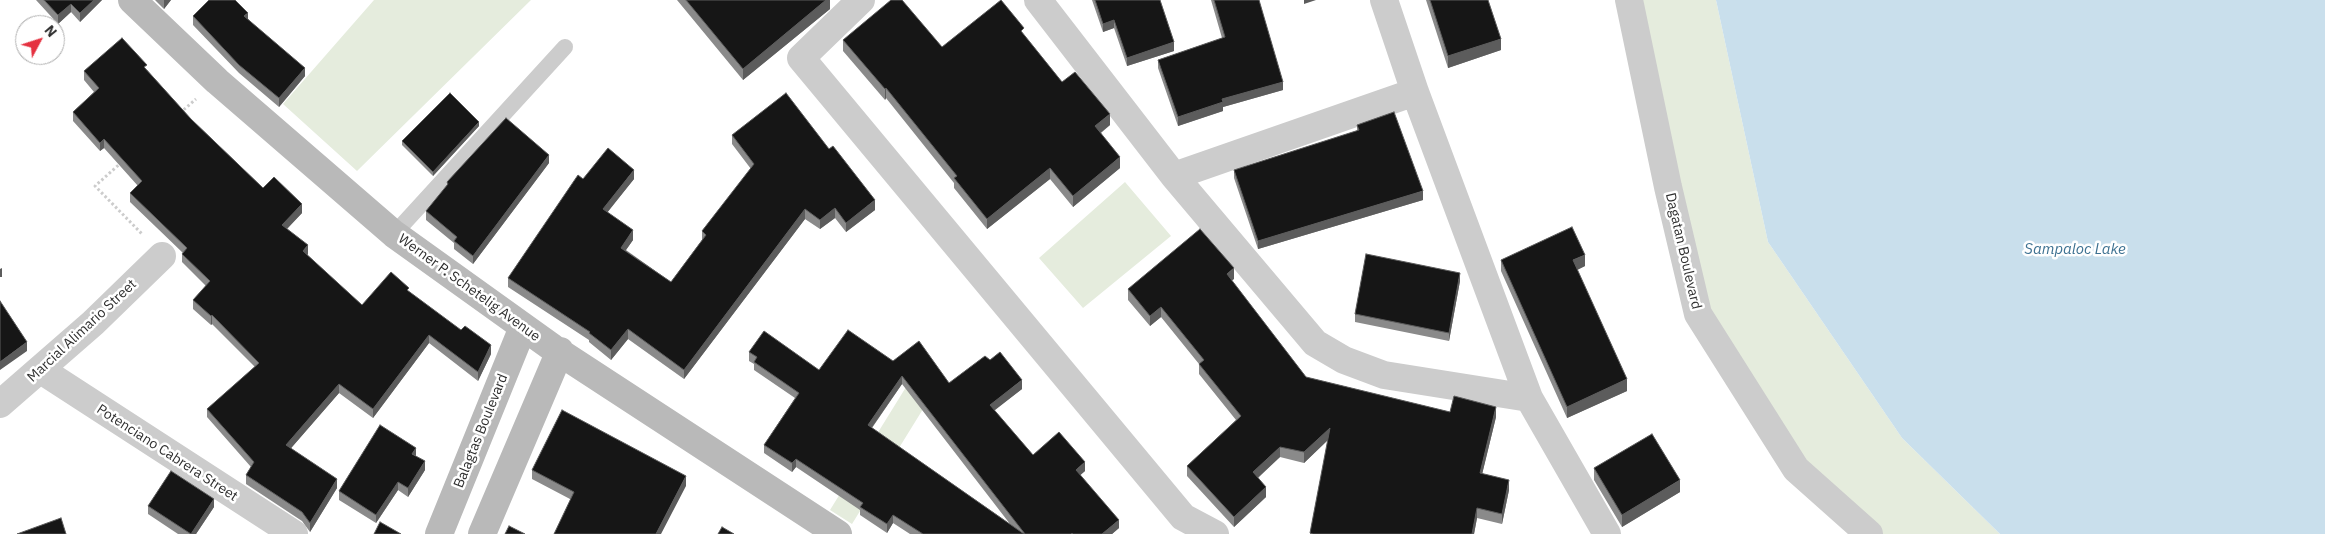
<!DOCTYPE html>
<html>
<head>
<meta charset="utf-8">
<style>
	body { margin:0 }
	#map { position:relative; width:2325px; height:534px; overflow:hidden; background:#fff; font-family:"IBM Plex Sans",sans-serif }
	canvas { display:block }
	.north { position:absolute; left:15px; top:15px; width:50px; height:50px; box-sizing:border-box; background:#fff; border:1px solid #acacac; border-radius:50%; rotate:50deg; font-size:14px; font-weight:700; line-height:20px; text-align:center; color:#2f2f2f }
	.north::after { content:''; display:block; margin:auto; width:18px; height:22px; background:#e53241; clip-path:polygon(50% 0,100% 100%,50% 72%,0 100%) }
</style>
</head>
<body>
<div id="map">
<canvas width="2325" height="534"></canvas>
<div class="north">N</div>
</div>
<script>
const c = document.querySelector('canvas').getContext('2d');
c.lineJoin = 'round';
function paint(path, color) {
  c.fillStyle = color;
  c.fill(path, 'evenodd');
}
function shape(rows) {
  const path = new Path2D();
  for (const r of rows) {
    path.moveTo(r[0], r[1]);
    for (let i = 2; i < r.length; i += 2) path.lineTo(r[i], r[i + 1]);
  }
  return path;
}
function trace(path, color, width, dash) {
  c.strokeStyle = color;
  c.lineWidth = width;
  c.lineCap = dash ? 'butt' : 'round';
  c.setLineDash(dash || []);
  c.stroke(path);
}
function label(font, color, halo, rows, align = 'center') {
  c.font = font + ' "IBM Plex Sans",sans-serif';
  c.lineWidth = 5;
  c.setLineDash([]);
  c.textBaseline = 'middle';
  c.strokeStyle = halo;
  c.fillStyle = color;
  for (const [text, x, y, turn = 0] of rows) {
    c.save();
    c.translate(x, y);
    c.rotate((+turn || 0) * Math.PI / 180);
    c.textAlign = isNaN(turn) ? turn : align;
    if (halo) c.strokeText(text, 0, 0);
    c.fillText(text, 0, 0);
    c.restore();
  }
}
const green = shape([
	[374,0,531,0,357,171,283,104],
	[1630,0,1716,0,1768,242,1902,438,2000,534,1869,534,1796,469,1698,314],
	[1125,182,1171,236,1083,308,1039,258],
	[911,379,928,401,852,524,830,510]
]);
const water = shape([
	[1716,0,2325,0,2325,534,2000,534,1902,438,1768,242]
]);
const path = shape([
	[180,113,196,99],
	[122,162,95,186,143,235]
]);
const lane = shape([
	[394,234,565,47]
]);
const street = shape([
	[861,0,801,58,1183,517,1215,534],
	[1038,0,1174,176,1315,343,1344,360,1384,375,1529,398],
	[1384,0,1415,92,1529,398,1607,534],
	[1629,0,1668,187,1698,314,1796,469,1869,534],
	[1174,176,1415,92],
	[41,370,294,534],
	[0,404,93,323,162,256]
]);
const secondary = shape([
	[132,0,217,81,394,234,553,348,838,534],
	[439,534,523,327],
	[482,534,560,351]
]);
const wall = shape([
	[36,0,102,0,80,22,71,12,58,24],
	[155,0,171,0,164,9],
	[677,0,830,0,830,9,743,80],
	[1092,0,1160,0,1174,51,1127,66,1114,28,1103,32],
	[1211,0,1259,0,1283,90,1223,107,1223,111,1178,126,1158,68,1158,60,1222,38],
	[1426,0,1488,0,1501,50,1448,68],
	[193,16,248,19,305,76,279,107,239,73,193,25],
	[1024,35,1062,82,1110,125,1101,133,1120,168,1073,207,1050,179,987,229,954,188,954,183,886,98,885,100,843,51,843,40,942,47],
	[147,70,191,119,263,188,302,213,287,229,308,254,307,255,362,305,409,292,491,354,478,381,429,343,373,418,339,393,291,448,337,488,310,532,302,521,246,484,246,475,251,467,207,417,207,409,255,367,212,324,211,325,193,309,193,300,206,286,182,262,182,254,183,253,130,202,130,193,138,186,104,148,100,151,73,121,73,112,94,92,84,80,84,71],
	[1357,125,1423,200,1258,249,1234,178,1234,170,1357,131],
	[479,126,433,176,402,145,402,141],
	[732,135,875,210,846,232,835,218,820,229,805,219,684,379,628,339,611,360,589,342,589,340,508,287,508,278,583,179,634,179,607,212,633,240,626,250,671,282,702,240,702,231,751,169,732,144],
	[549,163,473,264,454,249,454,243,426,220,426,211,447,186,447,182],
	[1501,260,1585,266,1577,270,1627,391,1567,418,1501,271],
	[1234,279,1231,280,1306,377,1450,412,1496,417,1482,474,1509,490,1502,524,1477,518,1474,534,1310,534,1328,440,1304,463,1280,457,1258,478,1266,497,1234,527,1187,476,1187,466,1236,420,1199,374,1199,364,1161,317,1150,326,1128,300,1128,289],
	[1460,281,1449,341,1355,322,1355,314],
	[749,352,819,370,893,361,949,383,1022,389,994,410,1033,455,1085,471,1080,475,1119,528,1112,534,910,534,893,523,887,533,860,515,860,510,796,467,792,472,764,453,764,445,795,398,754,370,754,364,749,361],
	[902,384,1010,524,872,428],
	[416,456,425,470,408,497,398,490,376,523,339,500,339,491],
	[1594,468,1680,492,1622,527,1594,480],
	[532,470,686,486,570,499,532,479],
	[148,506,214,507,196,534,178,534,148,514]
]);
const shadedWall = shape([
	[94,0,102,0,80,22,80,13],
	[164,0,171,0,164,9],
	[826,0,830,0,830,9,743,80,743,69],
	[1304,0,1316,0,1304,4],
	[71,4,71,12,58,24,58,15],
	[248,13,248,21,244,16],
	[1114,20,1114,28,1103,32,1103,24],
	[1501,39,1501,50,1448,68,1448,56],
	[1174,42,1174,51,1127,66,1127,58],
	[305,68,305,76,279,107,279,98],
	[1283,82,1283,90,1223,107,1223,111,1178,126,1178,117,1222,99],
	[886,88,886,98,885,100,885,89],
	[1110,114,1110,125,1095,137,1095,126],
	[479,122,479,126,433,176,433,172],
	[104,139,104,148,100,151,100,143],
	[549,155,549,163,473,264,473,256],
	[1120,157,1120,168,1073,207,1073,196],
	[1050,168,1050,179,987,229,987,219],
	[634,170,634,179,603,218,603,209],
	[1423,191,1423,200,1258,249,1258,241],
	[875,200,875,210,846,232,846,223],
	[302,204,302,213,282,234,282,225],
	[835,208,835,218,820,229,820,220],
	[805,209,805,219,684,379,684,370],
	[633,230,633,240,621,257,621,248],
	[308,245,308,254,303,260,303,251],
	[1585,255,1585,266,1573,272,1573,260],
	[2,268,2,277,0,277,0,269],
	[1234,268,1234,279,1227,284,1227,274],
	[1460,273,1460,281,1449,341,1449,333],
	[1161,307,1161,317,1150,326,1150,316],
	[212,315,212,324,211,325,211,316],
	[628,329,628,339,611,360,611,350],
	[429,335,429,343,373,418,373,409],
	[27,342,27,351,0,370,0,362],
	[491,345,491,354,478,381,478,372],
	[902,376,902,384,868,433,868,425],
	[1627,379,1627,391,1567,418,1567,407],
	[1022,380,1022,389,990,414,990,405],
	[339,384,339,393,286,454,286,445],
	[1496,407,1496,417,1480,483,1480,473],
	[1330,428,1330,438,1304,463,1304,452],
	[1280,447,1280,457,1253,482,1253,472],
	[416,448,416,456,412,454],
	[796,459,796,467,792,472,792,463],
	[425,461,425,470,408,497,408,488],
	[1085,462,1085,471,1076,479,1076,470],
	[686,476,686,486,661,534,656,534],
	[337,479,337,488,310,532,310,523],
	[1509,480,1509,490,1502,524,1502,514],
	[1680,480,1680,492,1622,527,1622,515],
	[398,482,398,490,376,523,376,515],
	[1266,487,1266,497,1234,527,1234,517],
	[214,499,214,507,196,534,191,534],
	[1477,508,1477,518,1474,534,1472,534],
	[893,515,893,523,887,533,887,524],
	[1119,520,1119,528,1112,534,1102,534]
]);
const building = shape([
	[44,0,94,0,80,13,71,4,58,15,44,0],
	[209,0,235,0,248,13,244,16,305,68,279,98,239,65,193,16,209,0],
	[686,0,826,0,743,69,686,0],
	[891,0,902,0,942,47,1001,0,1024,28,1021,31,1062,82,1075,72,1110,114,1095,126,1120,157,1073,196,1050,168,987,219,954,178,957,176,886,88,885,89,843,40,891,0],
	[1095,0,1160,0,1174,42,1127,58,1114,20,1103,24,1095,0],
	[1214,0,1259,0,1283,82,1222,99,1223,102,1178,117,1158,60,1225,37,1214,0],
	[1430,0,1488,0,1501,39,1448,56,1430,0],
	[122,38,147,65,144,67,191,119,263,188,274,177,302,204,282,225,308,245,303,251,362,305,391,272,409,288,407,290,461,330,465,326,491,345,478,372,429,335,373,409,339,384,286,445,337,479,310,523,302,512,246,475,254,462,207,409,259,363,212,315,211,316,193,300,210,281,182,254,187,248,130,193,142,181,104,139,100,143,73,112,99,88,84,71,122,38],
	[450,93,479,122,433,172,402,141,450,93],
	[786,93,829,149,833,146,875,200,846,223,835,208,820,220,805,209,684,370,628,329,611,350,589,333,590,332,508,278,578,175,583,179,608,148,634,170,603,209,633,230,621,248,671,282,706,235,702,231,754,164,732,135,786,93],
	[1394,112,1423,191,1258,241,1234,170,1359,130,1357,125,1394,112],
	[506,118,549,155,473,256,454,241,457,237,426,211,448,184,447,182,506,118],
	[1572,227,1585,255,1573,260,1627,379,1567,407,1501,260,1572,227],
	[1200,229,1234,268,1227,274,1306,377,1450,412,1454,396,1496,407,1480,473,1509,480,1502,514,1477,508,1472,534,1313,534,1310,533,1330,428,1304,452,1280,447,1253,472,1266,487,1234,517,1187,466,1241,416,1199,364,1204,360,1161,307,1150,316,1128,289,1200,229],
	[1366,254,1460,273,1449,333,1355,314,1366,254],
	[0,301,27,342,0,362,0,301],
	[848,330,893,361,919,341,949,383,985,356,990,360,1000,352,1022,380,990,405,1033,455,1059,432,1085,462,1076,470,1119,520,1102,534,1073,534,1072,533,1071,534,1025,534,902,376,868,425,1024,534,923,534,893,515,887,524,860,507,863,503,796,459,792,463,764,445,799,393,754,362,757,357,749,352,764,331,819,370,848,330],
	[562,410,686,476,656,534,554,534,574,492,532,470,562,410],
	[380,425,416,448,412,454,425,461,408,488,398,482,376,515,339,491,380,425],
	[1652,434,1680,480,1622,515,1594,468,1652,434],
	[171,471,214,499,191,534,148,506,171,471],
	[61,518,66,534,17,534,61,518],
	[380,522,401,534,374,534,380,522],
	[509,526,525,534,505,534,509,526],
	[722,527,734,534,718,534,722,527]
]);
const streetNames = [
	["Dagatan Boulevard",1683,251,77],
	["Werner P. Schetelig Avenue",469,288,36],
	["Marcial Alimario Street",82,331,-43],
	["Balagtas Boulevard",481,431,-68],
	["Potenciano Cabrera Street",167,453,33]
];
const waterNames = [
	["Sampaloc Lake",2075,250]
];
paint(green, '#e5ecdd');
paint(water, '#c9dfec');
trace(path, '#ccc', 3, [2.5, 2.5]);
trace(lane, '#ccc', 16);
trace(street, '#ccc', 28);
trace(secondary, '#b9b9b9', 28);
paint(wall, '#8a8a8a');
paint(shadedWall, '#5c5c5c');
paint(building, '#161616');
trace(building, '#5c5c5c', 1);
label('14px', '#2f2f2f', '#fff', streetNames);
label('italic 15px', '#3d7191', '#fff', waterNames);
</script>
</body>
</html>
